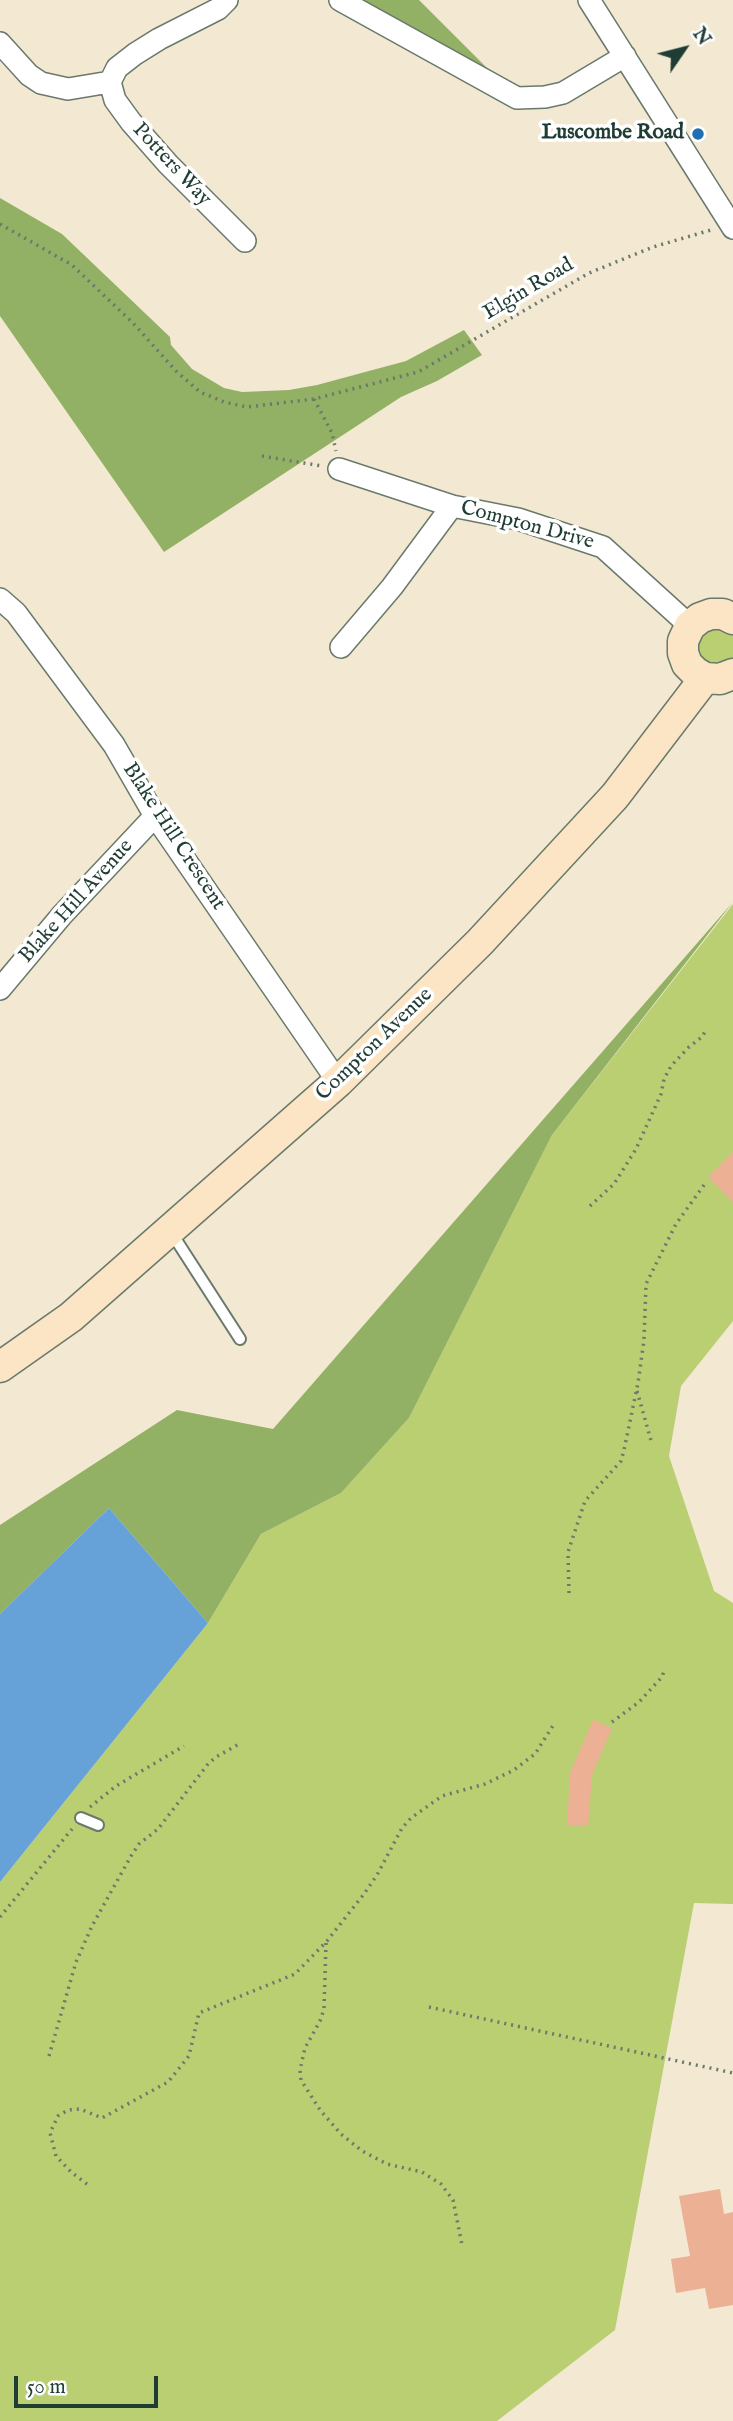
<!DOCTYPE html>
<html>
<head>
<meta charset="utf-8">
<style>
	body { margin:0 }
	#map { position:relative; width:733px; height:2421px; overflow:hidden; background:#f3e9d2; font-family:"IM FELL English",serif }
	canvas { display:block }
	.north { position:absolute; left:649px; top:14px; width:70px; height:70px; -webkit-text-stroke:5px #fff; paint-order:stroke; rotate:55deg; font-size:19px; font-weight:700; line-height:28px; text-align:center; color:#1f3d34 }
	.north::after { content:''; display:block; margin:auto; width:24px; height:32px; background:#1f3d34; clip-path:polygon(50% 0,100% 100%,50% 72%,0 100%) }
	.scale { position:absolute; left:14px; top:2376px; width:144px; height:32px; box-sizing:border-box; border:4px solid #1f3d34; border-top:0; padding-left:9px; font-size:21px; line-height:24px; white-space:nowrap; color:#1f3d34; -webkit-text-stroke:5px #fff; paint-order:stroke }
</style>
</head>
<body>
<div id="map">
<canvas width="733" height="2421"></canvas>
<div class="north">N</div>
<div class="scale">50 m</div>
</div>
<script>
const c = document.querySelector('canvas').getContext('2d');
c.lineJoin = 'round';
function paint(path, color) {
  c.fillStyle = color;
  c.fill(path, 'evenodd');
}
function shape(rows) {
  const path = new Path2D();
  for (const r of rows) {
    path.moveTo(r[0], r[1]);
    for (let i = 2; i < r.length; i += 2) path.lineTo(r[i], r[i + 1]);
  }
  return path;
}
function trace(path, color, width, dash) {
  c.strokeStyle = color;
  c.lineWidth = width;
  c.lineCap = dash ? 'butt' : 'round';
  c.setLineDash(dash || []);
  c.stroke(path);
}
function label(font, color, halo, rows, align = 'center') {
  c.font = font + ' "IM FELL English",serif';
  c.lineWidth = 7;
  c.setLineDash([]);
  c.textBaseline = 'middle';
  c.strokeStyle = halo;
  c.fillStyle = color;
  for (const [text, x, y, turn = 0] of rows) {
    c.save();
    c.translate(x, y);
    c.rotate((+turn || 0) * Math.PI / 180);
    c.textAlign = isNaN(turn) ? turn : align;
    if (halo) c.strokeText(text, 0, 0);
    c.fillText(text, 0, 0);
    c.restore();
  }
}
const green = shape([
	[733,619,733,674,705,678,690,626],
	[733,904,733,1321,681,1386,669,1456,714,1591,733,1603,733,1904,694,1903,615,2330,497,2421,0,2421,0,1882,208,1623,261,1534,341,1493,409,1418,552,1135]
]);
const forest = shape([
	[340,0,419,0,517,98],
	[0,198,62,234,170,337,171,345,192,369,224,388,242,392,289,390,317,385,406,361,464,330,482,355,437,381,401,397,164,552,0,316],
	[733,902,552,1135,409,1418,341,1493,261,1534,208,1623,109,1508,0,1614,0,1525,177,1410,273,1429]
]);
const water = shape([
	[109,1508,208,1623,0,1882,0,1614]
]);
const building = shape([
	[733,1152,733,1202,708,1177],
	[593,1720,612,1728,592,1775,588,1826,567,1825,570,1773],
	[720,2189,724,2214,733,2212,733,2305,709,2309,705,2288,676,2293,671,2259,690,2256,679,2196]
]);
const path = shape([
	[0,224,72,265,133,323,176,371,200,392,224,402,247,407,314,399,418,372,589,273,653,247,711,230],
	[314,399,332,433,336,451],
	[262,456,322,466],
	[590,1206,614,1184,636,1149,661,1094,664,1079,671,1066,689,1047,702,1037,706,1030],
	[637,1391,652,1444],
	[569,1593,568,1552,585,1501,621,1461,624,1450,638,1383,644,1340,646,1284,676,1224,704,1185],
	[612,1722,639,1702,662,1677,664,1671],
	[90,1807,116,1786,184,1746],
	[0,1917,72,1829],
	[326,1943,324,2009,320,2021,305,2048,300,2070,301,2080,320,2110,341,2134,362,2151,387,2164,422,2172,441,2184,453,2200,462,2245],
	[429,2007,733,2073],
	[49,2056,76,1962,92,1926,131,1856,139,1844,158,1829,208,1764,216,1757,239,1744],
	[87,2184,71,2172,56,2156,50,2133,58,2116,68,2110,80,2109,102,2118,168,2082,189,2056,199,2013,295,1974,327,1941,364,1894,377,1875,402,1828,411,1818,442,1796,485,1784,514,1770,535,1754,554,1724]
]);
const lane = shape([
	[171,1232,240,1339],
	[81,1818,98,1825]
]);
const street = shape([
	[340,0,517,98,545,97,563,93,625,56],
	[589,0,733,228],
	[0,43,29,75,41,83,68,89,110,82,117,68,135,54,159,39,218,9,227,0],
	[110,82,115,100,131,122,168,164,245,241],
	[339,469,452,506,518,519,603,547,690,626],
	[0,599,16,613,114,745,155,816,338,1082],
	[341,647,392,587,452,506],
	[0,989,62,915,155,816]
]);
const secondary = shape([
	[733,619,723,614,711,614,700,618,690,626,683,641,683,653,687,664,695,672,705,678,720,679,733,674],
	[0,1367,71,1317,338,1082,480,942,615,796,705,678]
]);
const markers = [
	[698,134,7,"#1f6fb2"]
];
const poiNames = [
	["Luscombe Road",684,134]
];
const streetNames = [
	["Potters Way",171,165,47],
	["Elgin Road",529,290,-31],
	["Compton Drive",527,526,15],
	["Blake Hill Crescent",173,837,57],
	["Blake Hill Avenue",77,902,-48],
	["Compton Avenue",375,1045,-44]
];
paint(green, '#bace72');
paint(forest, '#93b164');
paint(water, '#66a1d7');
paint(building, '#ecb095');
trace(lane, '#69796b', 14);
trace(street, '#69796b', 24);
trace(secondary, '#69796b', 33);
trace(path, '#69796b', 3.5, [2, 5]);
trace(lane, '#fff', 10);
trace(street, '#fff', 21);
trace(secondary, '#fce5c4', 30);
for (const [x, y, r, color] of markers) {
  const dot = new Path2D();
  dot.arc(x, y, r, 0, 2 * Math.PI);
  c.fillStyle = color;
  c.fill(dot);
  trace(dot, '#fff', 2.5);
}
label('bold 21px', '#1f3d34', '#fff', poiNames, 'right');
label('21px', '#1f3d34', '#fff', streetNames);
</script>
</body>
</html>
